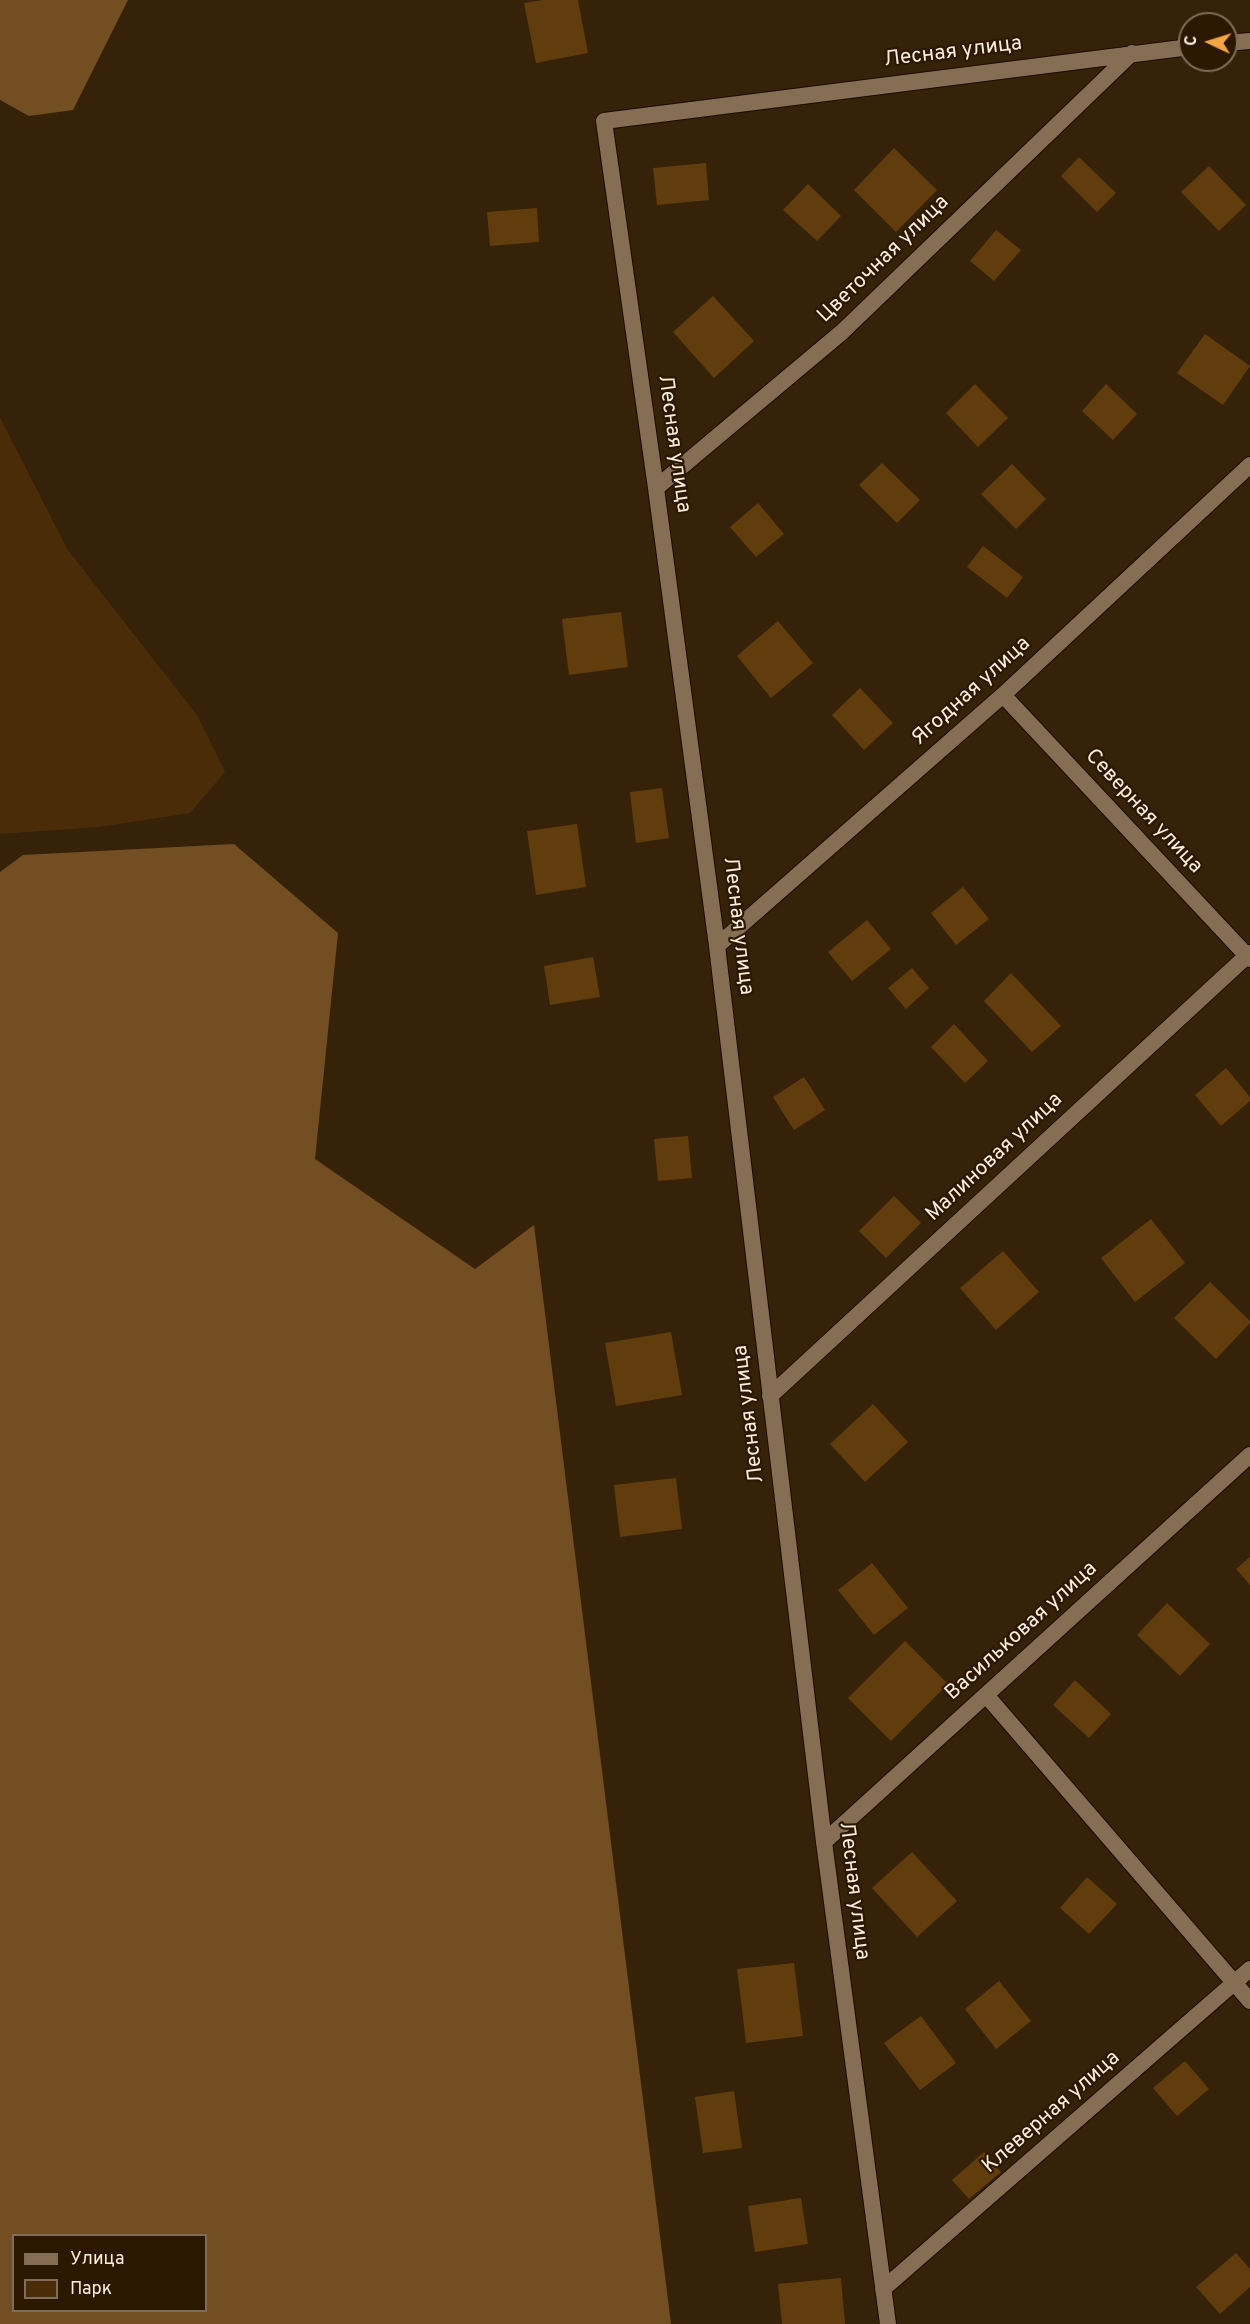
<!DOCTYPE html>
<html>
<head>
<meta charset="utf-8">
<style>
	body { margin:0 }
	#map { position:relative; width:1250px; height:2324px; overflow:hidden; background:#362209; font-family:Overpass,sans-serif }
	canvas { display:block }
	.legend { position:absolute; left:12px; top:2234px; width:195px; height:78px; box-sizing:border-box; background:#2c1801; border:2px solid #7f6d5a; margin:0; padding:8px 10px; list-style:none; font-size:18px; color:#fbeddf }
	.legend li { display:flex; align-items:center; gap:12px; height:30px }
	.legend b { width:30px; border:2px solid #7f6d5a }
	.north { position:absolute; left:1178px; top:12px; width:60px; height:60px; box-sizing:border-box; background:#2c1801; border:2px solid #7f6d5a; border-radius:50%; rotate:274deg; font-size:16px; font-weight:700; line-height:24px; text-align:center; color:#fbeddf }
	.north::after { content:''; display:block; margin:auto; width:21px; height:27px; background:#f3a443; clip-path:polygon(50% 0,100% 100%,50% 72%,0 100%) }
</style>
</head>
<body>
<div id="map">
<canvas width="1250" height="2324"></canvas>
<ul class="legend">
<li><b style="height:8px;background:#866e54"></b>Улица</li>
<li><b style="height:16px;background:#4a2d08"></b>Парк</li>
</ul>
<div class="north">С</div>
</div>
<script>
const c = document.querySelector('canvas').getContext('2d');
c.lineJoin = 'round';
function paint(path, color) {
  c.fillStyle = color;
  c.fill(path, 'evenodd');
}
function shape(rows) {
  const path = new Path2D();
  for (const r of rows) {
    path.moveTo(r[0], r[1]);
    for (let i = 2; i < r.length; i += 2) path.lineTo(r[i], r[i + 1]);
  }
  return path;
}
function trace(path, color, width, dash) {
  c.strokeStyle = color;
  c.lineWidth = width;
  c.lineCap = dash ? 'butt' : 'round';
  c.setLineDash(dash || []);
  c.stroke(path);
}
function label(font, color, halo, rows, align = 'center') {
  c.font = font + ' Overpass,sans-serif';
  c.lineWidth = 4.5;
  c.setLineDash([]);
  c.textBaseline = 'middle';
  c.strokeStyle = halo;
  c.fillStyle = color;
  for (const [text, x, y, turn = 0] of rows) {
    c.save();
    c.translate(x, y);
    c.rotate((+turn || 0) * Math.PI / 180);
    c.textAlign = isNaN(turn) ? turn : align;
    if (halo) c.strokeText(text, 0, 0);
    c.fillText(text, 0, 0);
    c.restore();
  }
}
const green = shape([
	[0,417,67,549,197,715,225,772,190,813,99,827,0,834]
]);
const forest = shape([
	[0,0,128,0,73,110,29,116,0,100],
	[234,844,338,933,315,1159,475,1269,534,1225,671,2324,0,2324,0,872,23,855],
	[14,2236,206,2236,206,2310,14,2310]
]);
const building = shape([
	[543,0,578,0,588,53,536,63,524,3],
	[894,148,937,190,896,232,854,190],
	[1079,157,1116,193,1097,212,1061,176],
	[706,163,709,200,657,205,653,168],
	[1209,166,1246,205,1219,231,1181,192],
	[808,184,841,216,817,241,783,210],
	[537,208,539,242,490,246,487,212],
	[996,230,1021,250,994,281,970,261],
	[713,296,754,341,714,378,673,332],
	[1205,334,1250,366,1223,405,1177,373],
	[975,384,1008,418,978,447,946,413],
	[1106,384,1137,414,1113,440,1082,411],
	[882,463,920,500,897,523,859,485],
	[1012,464,1046,499,1016,529,981,494],
	[758,503,784,534,756,557,730,527],
	[983,546,1023,577,1007,598,967,567],
	[621,612,628,667,569,675,562,619],
	[778,621,813,663,771,698,737,656],
	[860,688,893,723,864,750,832,715],
	[662,788,669,838,636,843,630,792],
	[577,824,586,887,536,895,527,831],
	[963,887,989,919,956,945,931,913],
	[867,920,891,949,852,981,828,952],
	[593,957,600,997,550,1005,544,966],
	[912,968,929,988,906,1009,888,988],
	[1011,973,1061,1026,1032,1052,984,1001],
	[954,1024,988,1061,965,1083,931,1047],
	[1226,1068,1250,1097,1250,1101,1221,1126,1195,1095],
	[804,1077,825,1110,794,1130,773,1097],
	[688,1136,692,1178,658,1181,654,1139],
	[894,1196,921,1223,886,1258,859,1231],
	[1151,1219,1185,1263,1135,1302,1101,1258],
	[1003,1251,1039,1292,996,1330,960,1288],
	[1210,1282,1250,1321,1250,1323,1216,1359,1174,1318],
	[671,1332,682,1395,616,1406,605,1343],
	[873,1404,908,1442,865,1482,830,1444],
	[676,1478,682,1529,620,1537,614,1485],
	[1250,1557,1250,1585,1236,1569],
	[872,1563,908,1608,874,1635,838,1590],
	[1167,1603,1210,1644,1180,1676,1137,1635],
	[905,1641,948,1684,891,1741,848,1698],
	[1075,1680,1111,1714,1089,1738,1053,1705],
	[912,1852,957,1901,917,1937,872,1888],
	[1087,1877,1117,1904,1089,1934,1060,1908],
	[794,1963,803,2036,746,2043,737,1969],
	[999,1981,1031,2021,996,2049,965,2009],
	[921,2016,956,2063,920,2090,884,2043],
	[1185,2061,1209,2089,1177,2116,1153,2088],
	[734,2091,742,2148,703,2153,695,2097],
	[984,2152,1001,2172,969,2199,952,2180],
	[801,2198,808,2244,755,2252,748,2206],
	[1236,2253,1250,2269,1250,2287,1220,2314,1196,2287],
	[841,2278,845,2324,782,2324,778,2284]
]);
const minor = shape([
	[1226,43,1250,41],
	[656,488,842,332,1132,53],
	[1003,695,1250,959],
	[717,946,1003,695,1250,465],
	[770,1396,1250,953],
	[986,1695,1250,2001],
	[824,1842,1250,1455],
	[883,2289,1250,1969],
	[888,2324,824,1842,717,946,656,488,604,121,1190,47]
]);
const streetNames = [
	["Лесная улица",953,53,-7],
	["Цветочная улица",884,260,-44],
	["Лесная улица",673,444,82],
	["Ягодная улица",972,692,-42],
	["Северная улица",1143,812,47],
	["Лесная улица",737,926,83],
	["Малиновая улица",995,1158,-43],
	["Лесная улица",750,1414,-97],
	["Васильковая улица",1022,1632,-42],
	["Лесная улица",853,1891,83],
	["Клеверная улица",1052,2113,-41]
];
paint(green, '#4a2d08');
paint(forest, '#734e22');
paint(building, '#613d0e');
trace(minor, '#1d0a00', 18);
trace(minor, '#866e54', 16);
label('21px', '#fbeddf', '#2c1801', streetNames);
</script>
</body>
</html>
